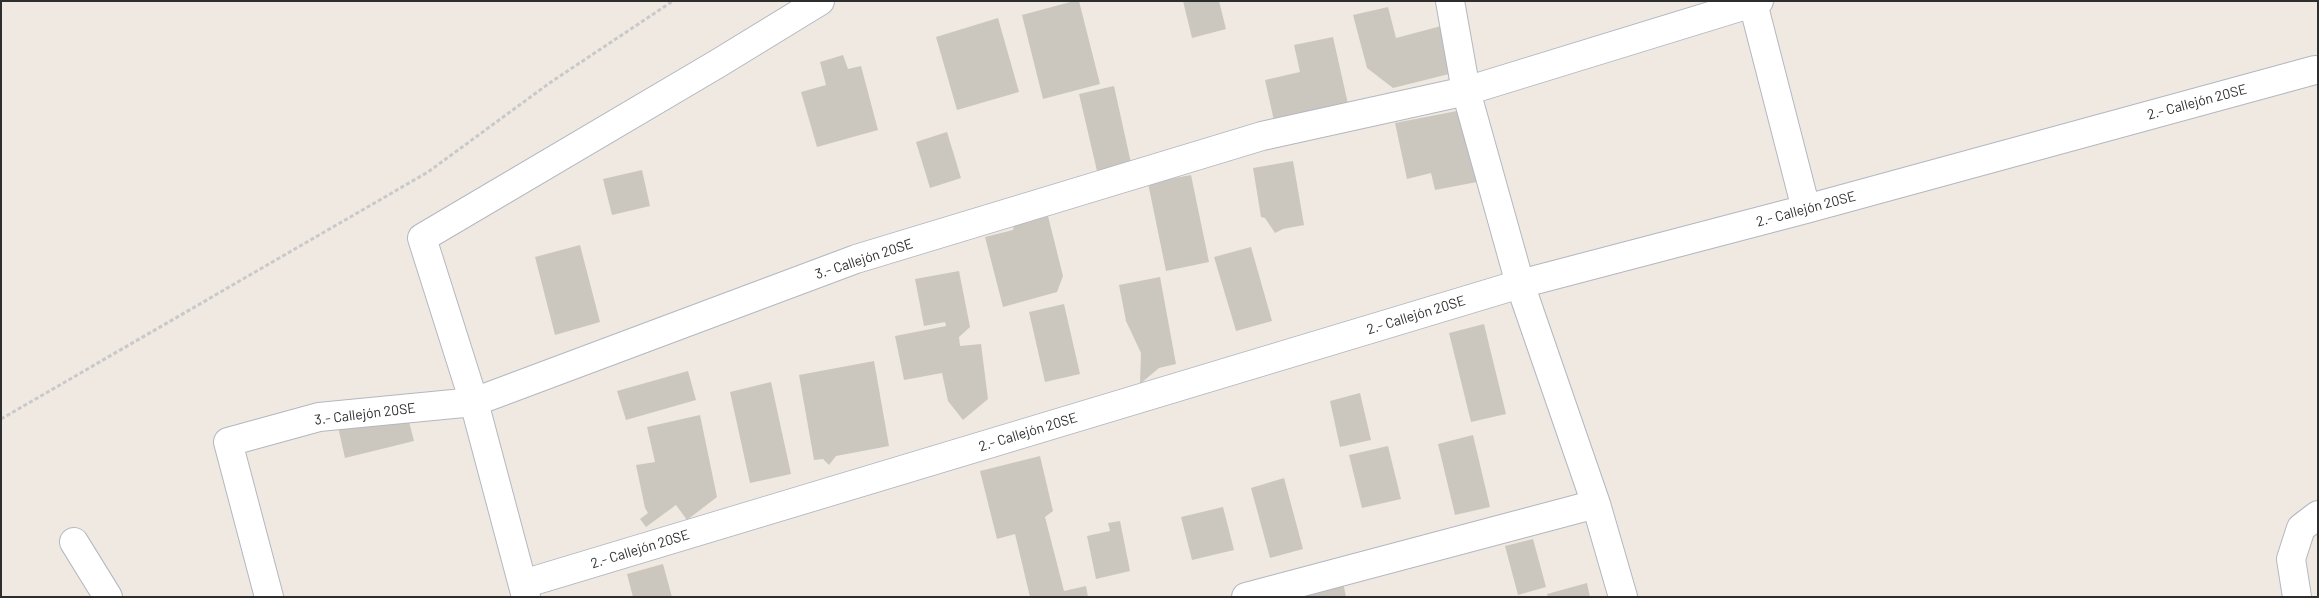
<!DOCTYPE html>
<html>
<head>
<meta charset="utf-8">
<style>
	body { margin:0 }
	#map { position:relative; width:2319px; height:598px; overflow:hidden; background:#efe9e1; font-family:Barlow,sans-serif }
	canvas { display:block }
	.frame { position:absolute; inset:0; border:2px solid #2e2e2e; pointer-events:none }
</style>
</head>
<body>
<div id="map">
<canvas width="2319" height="598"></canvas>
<div class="frame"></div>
</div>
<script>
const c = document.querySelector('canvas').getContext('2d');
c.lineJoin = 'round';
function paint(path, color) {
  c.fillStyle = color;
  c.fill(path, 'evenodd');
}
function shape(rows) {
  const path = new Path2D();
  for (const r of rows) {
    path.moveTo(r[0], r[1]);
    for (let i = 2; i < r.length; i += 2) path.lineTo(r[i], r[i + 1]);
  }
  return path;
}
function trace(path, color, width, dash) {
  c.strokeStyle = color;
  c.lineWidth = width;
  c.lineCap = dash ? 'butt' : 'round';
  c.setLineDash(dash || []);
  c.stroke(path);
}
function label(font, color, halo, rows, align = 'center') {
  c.font = font + ' Barlow,sans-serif';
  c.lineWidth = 4.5;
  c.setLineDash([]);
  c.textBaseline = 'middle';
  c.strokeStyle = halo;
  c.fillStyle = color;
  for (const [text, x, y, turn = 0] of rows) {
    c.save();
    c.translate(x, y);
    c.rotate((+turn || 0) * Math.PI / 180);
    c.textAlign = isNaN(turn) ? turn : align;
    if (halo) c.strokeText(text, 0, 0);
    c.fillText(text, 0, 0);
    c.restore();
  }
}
const building = shape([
	[1074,1,1079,1,1100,84,1043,99,1022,15],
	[1183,1,1219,1,1226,29,1192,38],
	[1388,7,1396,38,1445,25,1457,72,1393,88,1367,68,1353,15],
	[998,18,1019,92,957,110,936,37],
	[1333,37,1348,104,1274,121,1265,80,1300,72,1294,45],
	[843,55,848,69,861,66,878,130,817,147,801,92,826,85,820,62],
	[1114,86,1131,163,1097,171,1079,94],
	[1462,110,1477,182,1435,190,1431,173,1407,179,1395,123],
	[947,132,961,178,930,188,916,142],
	[1293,161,1304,225,1283,229,1275,233,1265,218,1261,217,1253,168],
	[642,170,650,206,612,215,603,179],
	[1191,175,1209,262,1166,271,1148,183],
	[1048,216,1063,276,1057,292,1003,307,985,237,1013,230,1014,224],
	[580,245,600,322,555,335,535,257],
	[1251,247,1272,321,1236,331,1214,257],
	[959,271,970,327,959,337,960,346,981,344,988,399,963,420,948,401,942,373,904,380,895,336,946,326,945,322,924,326,915,279],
	[1160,277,1176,364,1159,368,1140,384,1141,353,1126,321,1119,285],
	[1064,304,1080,374,1045,382,1029,312],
	[1484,324,1506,414,1471,422,1449,333],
	[874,361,889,446,836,456,829,465,823,459,814,460,799,375],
	[688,371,696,400,626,420,617,391],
	[771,382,791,474,750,483,730,392],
	[1360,393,1371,440,1340,447,1330,401],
	[406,410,414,441,345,458,338,427],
	[700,415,717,497,687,520,676,505,646,527,640,519,648,513,645,508,636,465,655,462,647,427],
	[1473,435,1490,507,1455,515,1438,444],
	[1388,446,1401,499,1362,508,1349,455],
	[1040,456,1053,511,1045,517,1064,591,1086,586,1088,597,1030,597,1015,534,997,539,980,471],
	[1284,478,1303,549,1270,558,1251,488],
	[1223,507,1234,550,1192,560,1181,517],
	[1120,521,1130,571,1096,579,1087,536,1110,531,1108,523],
	[1533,539,1546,587,1518,595,1505,546],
	[663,564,672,597,633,597,627,574],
	[1343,582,1346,597,1305,597,1304,591],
	[1587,583,1590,597,1548,597,1547,594]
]);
const path = shape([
	[1,419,428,172,551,82,673,1]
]);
const minor = shape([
	[820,1,717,64,422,238,474,402,856,259,1262,136,1466,91,1759,1],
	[1450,1,1466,91,1520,284,1596,504,1623,597],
	[1753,3,1806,209],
	[74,542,108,597],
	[523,584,1520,284,1806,209,2315,70],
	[269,597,228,442,319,417,474,402,526,597],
	[1246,597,1596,504],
	[2297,597,2291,559,2301,528,2318,515]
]);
const streetNames = [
	["2.- Callejón 20SE",2197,102,-15],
	["2.- Callejón 20SE",1806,209,-15],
	["3.- Callejón 20SE",864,259,-18],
	["2.- Callejón 20SE",1416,315,-17],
	["3.- Callejón 20SE",365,414,-7],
	["2.- Callejón 20SE",1028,432,-17],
	["2.- Callejón 20SE",640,549,-17]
];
paint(building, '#cbc7bf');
trace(minor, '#b4b7c1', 30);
trace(path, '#c9c9c9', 3, [4, 2.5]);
trace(minor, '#fff', 28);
label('14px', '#2e2e2e', '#fff', streetNames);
</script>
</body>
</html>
